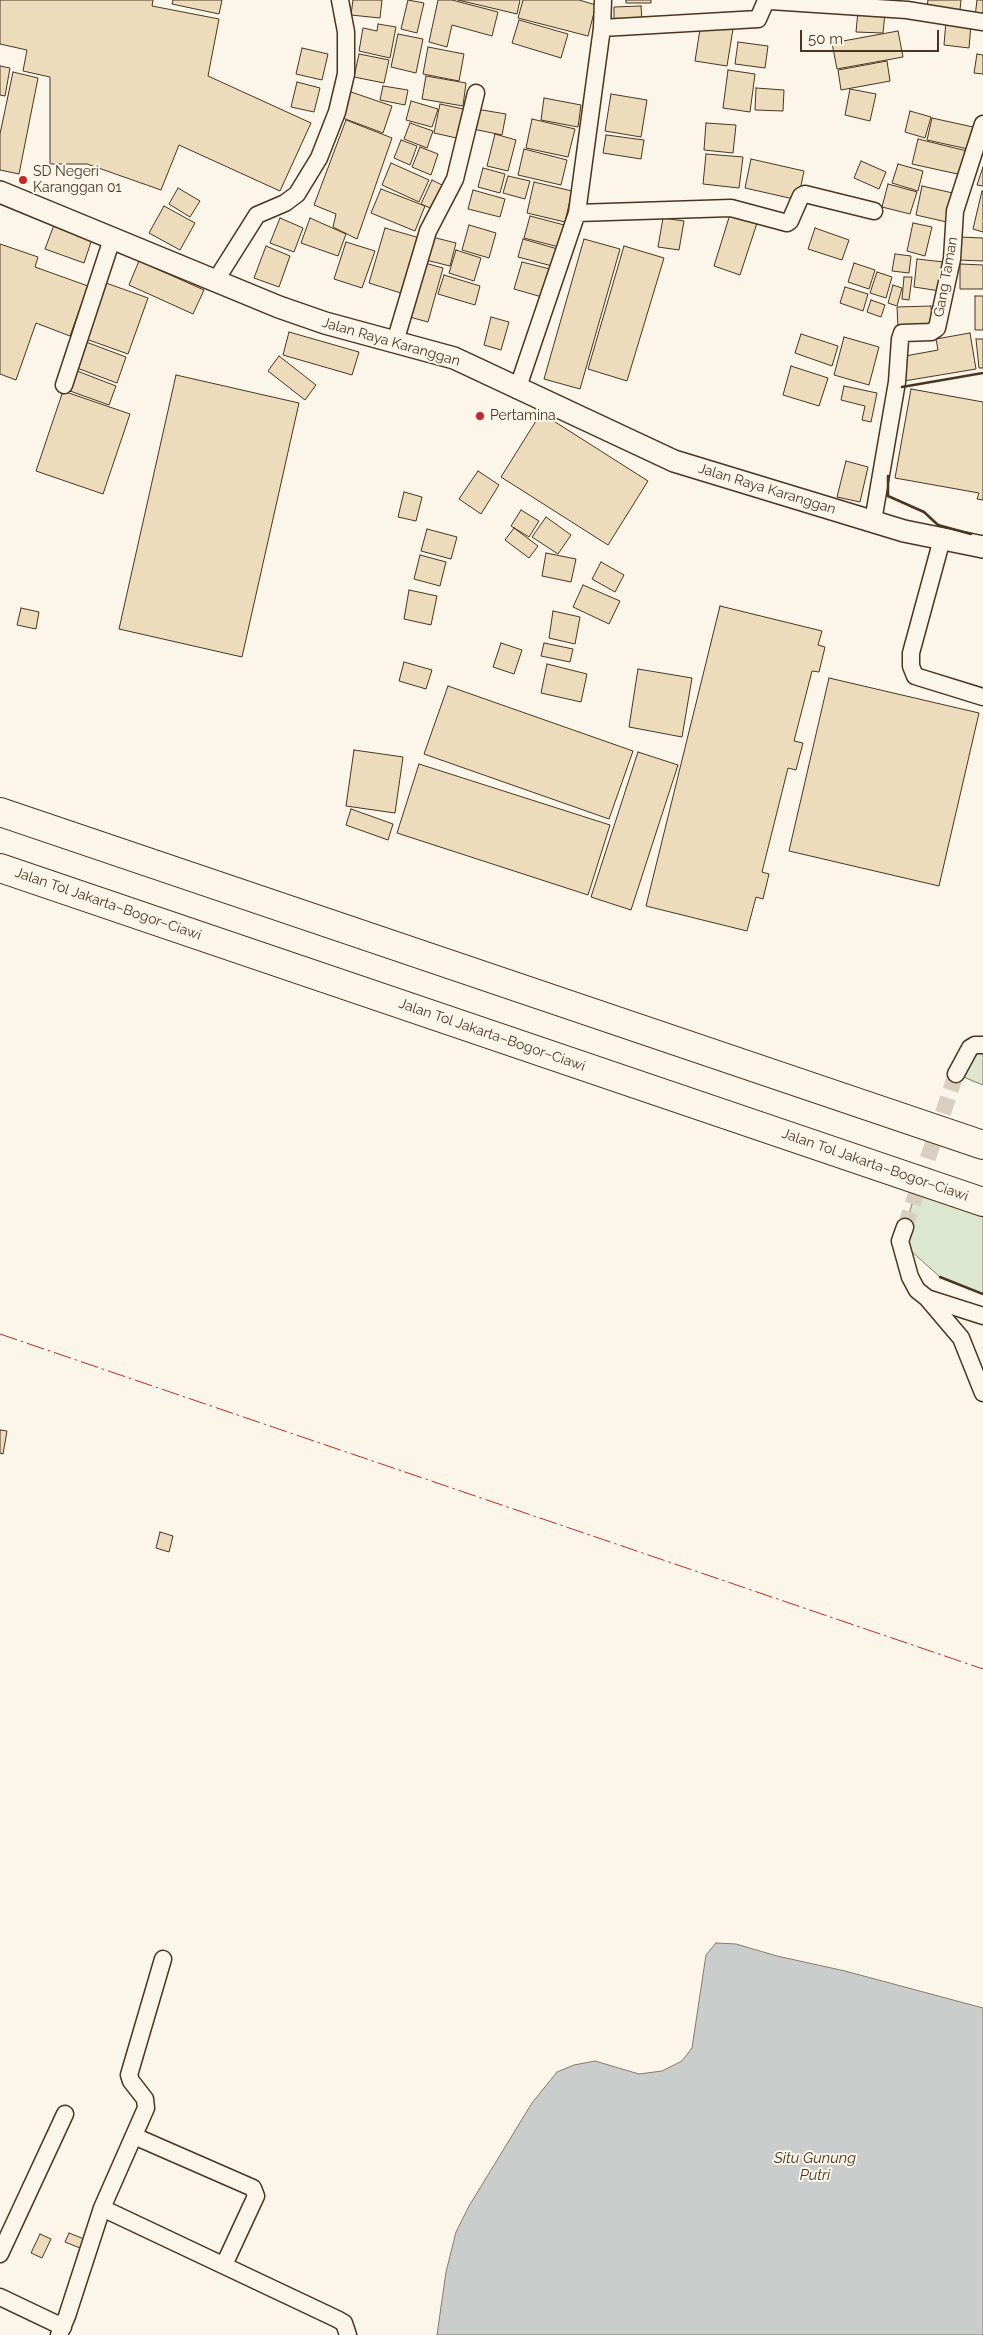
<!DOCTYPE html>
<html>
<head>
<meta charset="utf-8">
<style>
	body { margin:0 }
	#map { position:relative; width:983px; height:2335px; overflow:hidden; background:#fbf6e9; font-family:Raleway,sans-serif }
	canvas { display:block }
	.scale { position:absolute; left:800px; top:30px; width:139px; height:22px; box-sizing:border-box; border:2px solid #4a3520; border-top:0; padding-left:6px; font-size:15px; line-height:18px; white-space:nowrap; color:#4a3520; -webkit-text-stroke:4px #fbf6e9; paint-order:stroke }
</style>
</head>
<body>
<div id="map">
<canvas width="983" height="2335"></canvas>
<div class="scale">50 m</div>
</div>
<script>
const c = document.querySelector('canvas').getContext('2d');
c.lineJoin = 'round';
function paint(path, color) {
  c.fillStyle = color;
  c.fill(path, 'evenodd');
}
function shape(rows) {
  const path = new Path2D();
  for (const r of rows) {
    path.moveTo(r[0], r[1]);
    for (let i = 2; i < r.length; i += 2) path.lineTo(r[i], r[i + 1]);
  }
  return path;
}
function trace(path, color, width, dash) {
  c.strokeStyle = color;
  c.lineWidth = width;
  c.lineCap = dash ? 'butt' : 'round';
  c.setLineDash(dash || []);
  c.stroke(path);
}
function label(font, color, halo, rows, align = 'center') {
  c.font = font + ' Raleway,sans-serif';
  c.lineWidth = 4;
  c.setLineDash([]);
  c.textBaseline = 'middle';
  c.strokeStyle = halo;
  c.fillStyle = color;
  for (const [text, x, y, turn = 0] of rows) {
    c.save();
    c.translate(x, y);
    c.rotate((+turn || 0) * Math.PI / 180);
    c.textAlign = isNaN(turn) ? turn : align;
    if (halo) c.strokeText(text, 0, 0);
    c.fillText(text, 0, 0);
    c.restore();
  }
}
const green = shape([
	[983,1045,983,1085,956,1074,983,1045],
	[920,1180,983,1202,983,1294,940,1277,900,1241,920,1180]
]);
const water = shape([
	[716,1943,736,1944,777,1956,845,1971,983,2008,983,2335,437,2335,446,2272,456,2232,469,2206,532,2103,557,2072,574,2065,595,2061,639,2074,662,2071,682,2061,692,2048,706,1955,716,1943]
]);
const building = shape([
	[0,0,153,0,152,6,219,19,208,76,311,123,280,191,179,145,161,190,87,164,50,164,50,77,23,71,27,50,0,44,0,0],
	[173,0,222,0,219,14,172,4,173,0],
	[353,0,382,0,380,18,351,15,353,0],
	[408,0,424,3,417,33,401,29,408,0],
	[438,0,452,0,498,12,492,36,452,25,447,47,429,42,438,0],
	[458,0,520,0,517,14,458,0],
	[523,0,579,0,596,5,588,36,518,18,523,0],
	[626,0,651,0,651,3,626,3,626,0],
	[928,0,961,0,960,10,927,7,928,0],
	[977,0,983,0,983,18,975,17,977,0],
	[641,6,642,21,614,22,614,7,641,6],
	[858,11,885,13,883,33,856,32,858,11],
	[519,20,568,34,561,58,512,43,519,20],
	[946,21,971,24,969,48,944,45,946,21],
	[701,23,733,29,727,66,695,61,701,23],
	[378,24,396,27,390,58,359,51,363,28,377,31,378,24],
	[898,31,903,57,837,69,832,43,898,31],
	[398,34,423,39,416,73,391,67,398,34],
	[738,42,768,46,765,68,735,64,738,42],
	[428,47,464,54,459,81,423,74,428,47],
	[302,48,328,54,322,80,296,74,302,48],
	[359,54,389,60,384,83,354,77,359,54],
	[977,54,983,55,983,74,974,73,977,54],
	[887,61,890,81,841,90,838,70,887,61],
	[0,66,10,68,5,96,0,95,0,66],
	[728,70,755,74,750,112,723,108,728,70],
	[13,72,38,78,19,174,0,170,0,134,13,72],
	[426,76,466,83,463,106,422,99,426,76],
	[297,82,320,88,314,112,291,107,297,82],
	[383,86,408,90,405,105,380,100,383,86],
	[756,88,784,90,783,111,755,110,756,88],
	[850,89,876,94,870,121,845,115,850,89],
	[351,92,392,106,383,133,340,117,351,92],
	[611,94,647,100,641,137,605,131,611,94],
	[544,98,581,105,578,127,541,120,544,98],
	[411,101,438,109,432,127,406,120,411,101],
	[440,104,468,110,461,139,434,133,440,104],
	[476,109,506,114,502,135,473,129,476,109],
	[910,111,931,117,925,138,905,132,910,111],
	[932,118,973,127,968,149,927,140,932,118],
	[532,119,575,129,568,157,526,148,532,119],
	[346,120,392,138,357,239,333,227,336,214,314,205,346,120],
	[410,123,433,131,427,148,404,139,410,123],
	[706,123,736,125,733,153,704,150,706,123],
	[495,134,516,140,508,171,487,166,495,134],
	[606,135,644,140,641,159,603,153,606,135],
	[918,139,967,151,962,175,912,164,918,139],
	[401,140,417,146,410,165,394,158,401,140],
	[420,147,438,154,431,175,412,167,420,147],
	[524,149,567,160,561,185,518,175,524,149],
	[706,154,743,157,739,188,703,184,706,154],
	[751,159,804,171,798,200,745,188,751,159],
	[861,161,886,172,879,189,854,178,861,161],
	[391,163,429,180,419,202,382,185,391,163],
	[898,164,923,171,918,191,892,183,898,164],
	[983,167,983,186,977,185,983,167],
	[483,168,505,174,500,193,478,187,483,168],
	[508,176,530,181,525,199,503,193,508,176],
	[432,180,446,187,435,210,421,204,432,180],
	[534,182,572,191,565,222,527,213,534,182],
	[888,184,917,192,910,214,882,207,888,184],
	[922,186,957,194,951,223,916,215,922,186],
	[178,188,200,201,190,217,169,204,178,188],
	[381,189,425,206,415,231,371,213,381,189],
	[473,190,505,199,500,217,468,209,473,190],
	[982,191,983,191,983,232,973,229,982,191],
	[164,206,195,223,180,250,149,233,164,206],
	[731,211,758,220,740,275,714,266,731,211],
	[530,216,568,226,563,248,524,238,530,216],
	[280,218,303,228,294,252,270,243,280,218],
	[310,218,346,234,338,256,301,243,310,218],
	[663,218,684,221,679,250,658,247,663,218],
	[913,223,932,227,925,256,907,251,913,223],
	[54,225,92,239,84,263,45,249,54,225],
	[469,225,496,233,489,258,462,250,469,225],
	[385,228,420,238,404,294,369,283,385,228],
	[815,228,849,240,842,260,808,249,815,228],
	[428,236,456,243,450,266,422,259,428,236],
	[959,237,983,238,983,261,958,260,959,237],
	[523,239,561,250,556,267,518,257,523,239],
	[584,239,620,249,580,389,544,379,584,239],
	[346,242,375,251,362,288,334,279,346,242],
	[0,244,38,257,35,267,88,286,70,336,36,323,16,380,0,374,0,244],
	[266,246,290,256,279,287,254,278,266,246],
	[624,246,664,258,627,381,588,369,624,246],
	[456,250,481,258,474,281,449,273,456,250],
	[895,254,911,256,909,273,892,271,895,254],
	[917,259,944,262,940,291,914,287,917,259],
	[139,261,204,290,193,314,129,285,139,261],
	[421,262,443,268,428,322,406,316,421,262],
	[522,262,550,269,542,297,514,289,522,262],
	[854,263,875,270,869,289,848,282,854,263],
	[960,264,983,265,983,289,960,289,960,264],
	[877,272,892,277,886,298,870,293,877,272],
	[444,275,480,286,475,305,438,294,444,275],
	[904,277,912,277,909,300,902,299,904,277],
	[106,283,148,298,128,354,86,339,106,283],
	[893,285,902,288,897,306,888,303,893,285],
	[845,287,868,294,863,311,840,303,845,287],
	[975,296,983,296,983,330,975,330,975,296],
	[871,300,885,305,881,317,867,312,871,300],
	[931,306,932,327,898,328,897,307,931,306],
	[491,317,509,322,501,350,484,345,491,317],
	[289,332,359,352,352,375,283,355,289,332],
	[970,333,976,369,904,381,900,357,938,350,936,339,970,333],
	[801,334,838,346,832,366,795,353,801,334],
	[844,337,879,347,869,385,834,375,844,337],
	[976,339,983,339,983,368,979,368,976,339],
	[86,342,126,357,117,383,77,368,86,342],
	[279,356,316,385,305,400,268,371,279,356],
	[791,366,828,378,819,406,783,395,791,366],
	[77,371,116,386,109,405,70,391,77,371],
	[176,375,299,403,242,657,119,629,176,375],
	[844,386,877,393,871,422,862,420,865,406,841,400,844,386],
	[911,389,983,402,983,500,977,499,979,493,895,478,911,389],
	[63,391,130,414,103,494,36,471,63,391],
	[541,413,648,481,608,545,501,477,541,413],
	[846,461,868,467,860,502,837,497,846,461],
	[478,471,499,485,481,514,459,499,478,471],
	[404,492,422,497,416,521,398,517,404,492],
	[521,510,539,521,529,537,511,526,521,510],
	[546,517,571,535,558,554,532,537,546,517],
	[514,528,538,546,529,558,505,540,514,528],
	[427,529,457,537,451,559,421,551,427,529],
	[546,553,576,559,571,582,542,576,546,553],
	[420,555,446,562,440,586,414,579,420,555],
	[601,562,624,575,615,592,592,579,601,562],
	[583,585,620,601,609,624,573,607,583,585],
	[409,590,437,596,431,625,404,619,409,590],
	[720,606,822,631,818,645,825,647,819,672,812,671,794,741,803,743,796,770,788,768,762,872,769,874,763,899,756,897,747,931,646,906,720,606],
	[21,608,39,612,36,629,17,625,21,608],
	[553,611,580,617,575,644,549,638,553,611],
	[501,643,522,650,514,674,493,667,501,643],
	[544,643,573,649,570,662,541,656,544,643],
	[404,662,432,670,426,689,399,681,404,662],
	[547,664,587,674,581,702,541,693,547,664],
	[638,669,692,678,682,737,629,727,638,669],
	[829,678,979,713,939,886,789,851,829,678],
	[448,686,633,751,609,819,424,754,448,686],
	[354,750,403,757,395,813,346,806,354,750],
	[638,752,678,765,631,910,591,897,638,752],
	[419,764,610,825,588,895,397,833,419,764],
	[351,809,393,824,388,840,346,825,351,809],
	[0,1430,7,1431,3,1454,0,1453,0,1430],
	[160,1532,173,1536,169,1552,156,1548,160,1532],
	[69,2233,84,2239,80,2248,65,2242,69,2233],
	[40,2234,51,2239,42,2258,31,2253,40,2234]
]);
const minorTunnel = shape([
	[905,1227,956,1074]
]);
const minor = shape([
	[602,28,758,19,765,3,770,1,907,10,983,22],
	[577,213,731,208,787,223,790,221,801,196,805,194,874,211],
	[216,280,257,215,285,203,297,194,319,158,337,112,346,74,346,32,340,0],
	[395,342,428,231,455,179,476,93],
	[64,385,112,239],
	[517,390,577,213,602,28,603,0],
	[873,521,897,382,900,339,902,333,931,332,937,328,952,259,955,211,983,124],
	[942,539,911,653,911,666,915,676,983,697],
	[956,1074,970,1048,975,1045,983,1045],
	[905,1227,900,1241,910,1277,917,1290,927,1298,961,1338,983,1393],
	[927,1298,983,1316],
	[134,2136,253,2188,256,2196,224,2265],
	[102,2208,146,2108,145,2099,131,2081,129,2075,163,1959],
	[0,2254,65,2114],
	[0,2297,63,2327],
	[59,2335,67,2316,102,2208,337,2319,344,2323,348,2335]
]);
const tertiary = shape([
	[0,192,279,307,325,323,454,358,674,461,904,531,983,547]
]);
const motorway = shape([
	[0,812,983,1145],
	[0,868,983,1202]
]);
const wall = shape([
	[902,387,983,373],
	[888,476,888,496,924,512,938,525,971,534],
	[940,1277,983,1294]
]);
const power = shape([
	[0,1334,983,1669]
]);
const markers = [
	[23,180,5,"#c62828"],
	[480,416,5,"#c62828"]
];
const poiNames = [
	["SD Negeri",33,172],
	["Karanggan 01",33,188],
	["Pertamina",490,416]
];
const streetNames = [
	["Gang Taman",946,277,-80],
	["Jalan Raya Karanggan",391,342,16],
	["Jalan Raya Karanggan",767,489,17],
	["Jalan Tol Jakarta–Bogor–Ciawi",108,904,19],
	["Jalan Tol Jakarta–Bogor–Ciawi",492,1035,19],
	["Jalan Tol Jakarta–Bogor–Ciawi",875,1165,19]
];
const waterNames = [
	["Situ Gunung",815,2158],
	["Putri",815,2175]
];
paint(green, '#dce7d0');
trace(green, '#887966', 1);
paint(water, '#c9cecd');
trace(water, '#887966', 1);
paint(building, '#ecdcbc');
trace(building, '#4a3520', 1);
trace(minorTunnel, '#d8cfc1', 16, [16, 8]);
trace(minor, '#4a3520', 19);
trace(tertiary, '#4a3520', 24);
trace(motorway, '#4a3520', 30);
trace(minor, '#fbf6e9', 16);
trace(tertiary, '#fbf6e9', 21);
trace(motorway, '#fbf6e9', 28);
trace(wall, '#4a3520', 2.5);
trace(power, '#c62828', 1, [18, 4, 2.5, 4]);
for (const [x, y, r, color] of markers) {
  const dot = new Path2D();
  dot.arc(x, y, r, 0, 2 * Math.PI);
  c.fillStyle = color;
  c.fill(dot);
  trace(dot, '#fbf6e9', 2);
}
label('14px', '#4a3520', '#fbf6e9', poiNames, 'left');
label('14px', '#4a3520', '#fbf6e9', streetNames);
label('italic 15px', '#4a3520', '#fbf6e9', waterNames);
</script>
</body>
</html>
